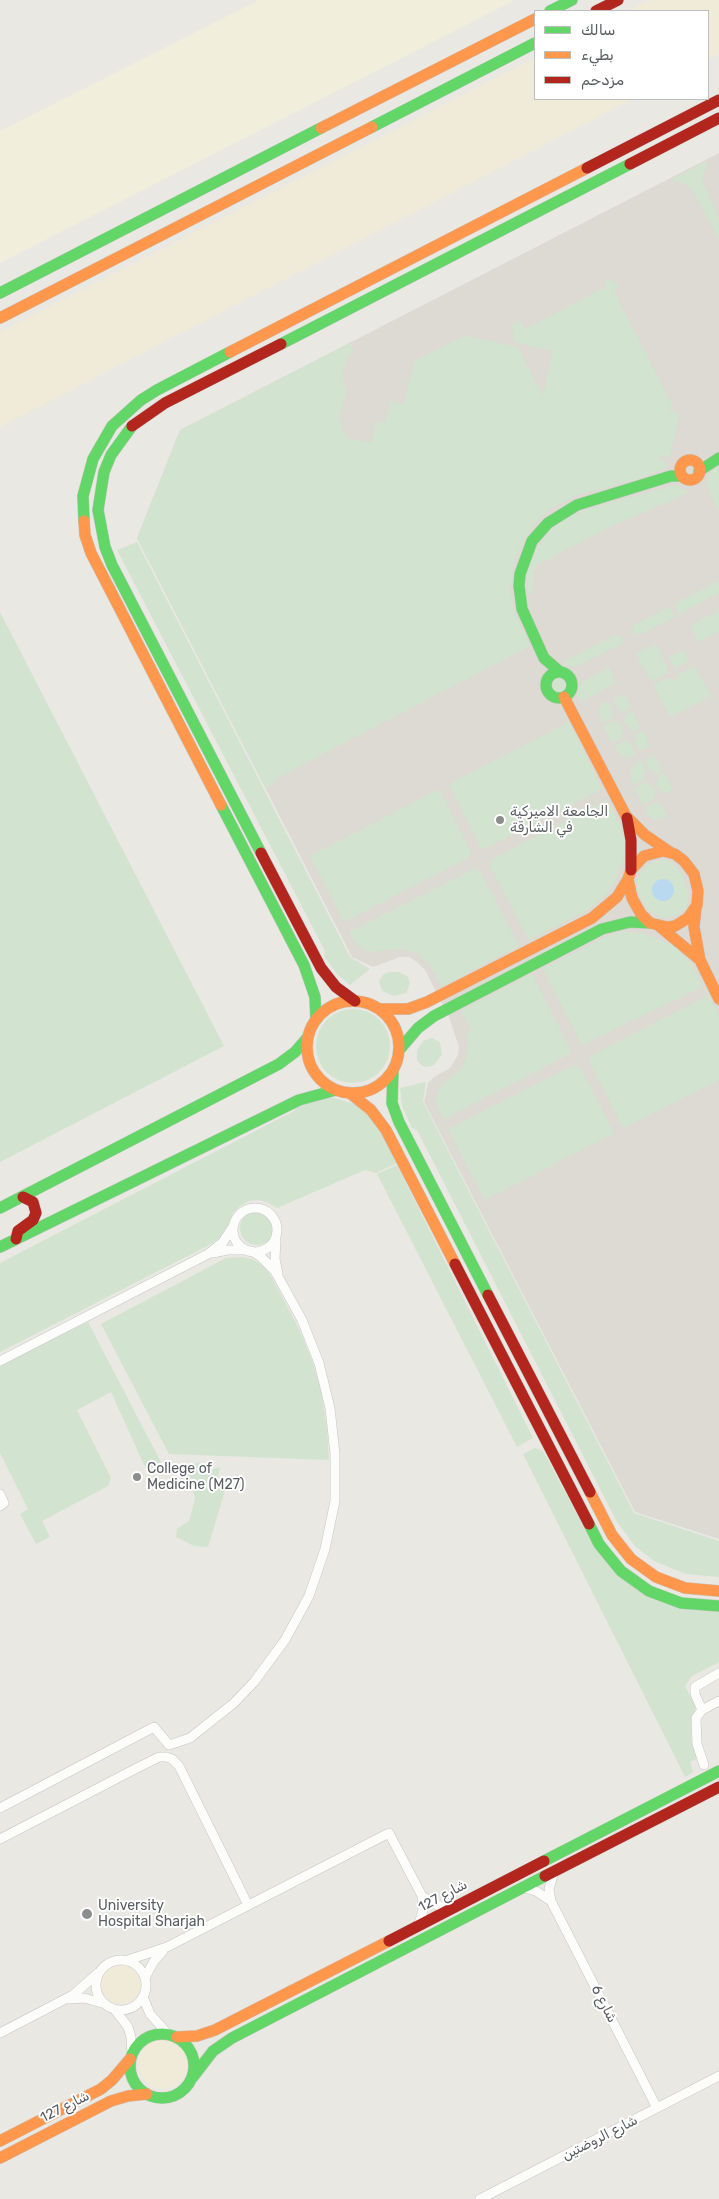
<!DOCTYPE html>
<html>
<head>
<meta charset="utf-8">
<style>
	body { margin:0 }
	#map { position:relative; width:719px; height:2199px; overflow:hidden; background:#e9e8e3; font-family:Rubik,"Noto Sans Arabic",sans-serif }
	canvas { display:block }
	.legend { position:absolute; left:534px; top:10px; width:175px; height:90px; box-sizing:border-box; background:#fff; border:1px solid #bdbec0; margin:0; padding:6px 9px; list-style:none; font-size:15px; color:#5a5d61 }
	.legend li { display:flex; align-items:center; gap:10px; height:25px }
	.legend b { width:25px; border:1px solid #bdbec0 }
</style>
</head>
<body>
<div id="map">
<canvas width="719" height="2199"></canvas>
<ul class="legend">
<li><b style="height:6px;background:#63d668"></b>سالك</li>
<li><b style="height:6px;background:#ff974d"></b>بطيء</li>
<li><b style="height:6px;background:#b3261e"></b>مزدحم</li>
</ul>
</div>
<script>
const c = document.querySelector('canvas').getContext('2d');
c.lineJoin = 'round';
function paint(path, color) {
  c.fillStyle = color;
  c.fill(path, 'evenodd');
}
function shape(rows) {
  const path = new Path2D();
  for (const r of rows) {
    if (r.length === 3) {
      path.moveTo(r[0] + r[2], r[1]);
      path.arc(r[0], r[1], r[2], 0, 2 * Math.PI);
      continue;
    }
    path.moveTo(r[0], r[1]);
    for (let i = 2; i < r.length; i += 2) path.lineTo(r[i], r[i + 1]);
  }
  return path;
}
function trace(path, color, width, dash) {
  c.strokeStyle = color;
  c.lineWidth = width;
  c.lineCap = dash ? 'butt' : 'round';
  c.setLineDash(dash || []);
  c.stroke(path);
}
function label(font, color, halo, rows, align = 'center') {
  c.font = font + ' Rubik,"Noto Sans Arabic",sans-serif';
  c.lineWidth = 4;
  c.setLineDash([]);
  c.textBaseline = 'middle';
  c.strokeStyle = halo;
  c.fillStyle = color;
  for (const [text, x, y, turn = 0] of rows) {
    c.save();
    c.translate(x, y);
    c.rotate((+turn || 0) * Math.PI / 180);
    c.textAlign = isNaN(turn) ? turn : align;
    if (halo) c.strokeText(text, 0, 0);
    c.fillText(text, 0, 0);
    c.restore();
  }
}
const commercial = shape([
	[259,0,515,0,0,263,0,131]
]);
const education = shape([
	[719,153,719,1539,635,1512,424,1102,428,1083,434,1077,450,1068,458,1055,459,1047,449,1017,425,970,417,962,409,957,400,957,373,967,352,957,137,538,180,430]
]);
const green = shape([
	[706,161,707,165,702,180,719,219,719,239,693,191,685,184,671,180],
	[605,280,613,281,619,286,614,291,673,407,668,410,679,413,670,457,656,455,666,463,665,469,634,480,574,496,547,511,532,526,516,555,510,589,514,612,530,646,275,779,276,782,265,788,137,538,180,430,350,343,354,352,348,356,342,376,347,391,339,418,345,434,351,439,371,443,376,422,385,423,391,401,402,404,405,402,414,361,465,336,518,347,543,396,553,351,514,342,512,324,521,322,525,329,606,287],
	[719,465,719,512,708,490,707,481,710,472],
	[674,485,681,487,688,493,612,526,537,565,534,571,532,593,528,594,527,577,530,564,537,548,551,529,569,517,587,509],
	[137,542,350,957,370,969,350,985,337,974,324,956,325,951,117,550],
	[719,581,719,593,679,614,674,604],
	[669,607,675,617,639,635,634,634,632,629,634,625],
	[719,610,719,631,698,642,691,629,693,624],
	[0,612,224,1046,0,1162],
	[615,635,621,636,623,642,621,644,575,667,566,665,564,661],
	[656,644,668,669,666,674,651,681,636,654],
	[683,650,689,661,675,668,669,657],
	[695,666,711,696,670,717,653,685,667,678,675,680,680,673],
	[609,667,616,683,580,702,577,696,582,682],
	[559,685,9],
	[624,694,631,708,622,713,621,710,619,711,613,700],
	[608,701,614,713,611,715,613,718,602,723,599,710,602,704],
	[632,711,641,728,633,732,632,730,630,730,623,719,626,717,625,715],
	[614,721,615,723,618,721,624,733,622,734,623,738,612,743,603,726],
	[569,722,602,789,486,848,481,848,449,784],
	[643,731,650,746,639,751,634,740,637,739,635,735],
	[626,740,627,744,630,743,636,754,628,757,621,756,614,746],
	[655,755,663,771,656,775,653,770,650,771,645,760],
	[641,761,647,772,643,774,645,779,633,785,630,772,635,764],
	[664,773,673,789,665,794,663,791,661,792,655,782,659,780,657,777],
	[647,782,649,785,651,784,656,794,653,795,654,799,643,804,634,788],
	[439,789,470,851,469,857,344,922,310,856],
	[607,800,624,832,626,853,614,883,603,898,589,909,529,940,490,866,492,859],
	[657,802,659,805,662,804,668,817,655,820,650,817,645,808],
	[664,860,673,863,681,873,689,894,686,908,678,915,668,917,659,916,649,911,641,899,637,887,639,875,647,865,655,861],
	[475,868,480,871,519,946,442,986,427,961,418,953,400,949,367,952,356,944,349,932],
	[621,932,643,933,674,946,690,961,703,986,583,1045,581,1044,543,969,608,936],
	[389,972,399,972,408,977,410,984,406,993,394,996,382,991,379,981,383,975],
	[532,974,571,1051,570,1054,443,1119,436,1102,437,1094,443,1083,455,1075,462,1068,468,1051,467,1033,471,1031,461,1011],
	[709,995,719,1016,719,1080,623,1128,589,1061,592,1055],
	[353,1046,37],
	[432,1038,440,1042,442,1055,433,1066,424,1067,417,1061,417,1050,423,1041],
	[574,1065,580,1067,614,1133,485,1200,448,1129],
	[426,1082,423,1102,634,1513,719,1541,719,1577,686,1574,654,1561,635,1546,617,1522,417,1130,412,1128,402,1106,400,1088],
	[321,1097,334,1098,358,1105,378,1126,398,1163,376,1173,365,1170,277,1208,269,1203,259,1200,249,1201,240,1206,233,1213,230,1222,229,1231,211,1244,0,1352,0,1263,294,1111,297,1105],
	[397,1165,533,1438,517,1447,377,1174],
	[257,1228,17],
	[240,1257,252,1259,262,1265,271,1276,299,1329,312,1360,321,1391,327,1429,329,1460,169,1454,101,1324,226,1258],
	[88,1322,164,1468,149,1476,111,1392,77,1410,111,1478,108,1486,42,1521,50,1537,36,1544,20,1514,28,1509,0,1453,0,1365],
	[535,1448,543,1451,590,1539,624,1578,719,1611,719,1662,692,1676,685,1686,696,1707,692,1719,691,1739,699,1758,690,1762,693,1772,685,1777,523,1454],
	[204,1463,203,1472,220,1467,217,1482,227,1484,208,1547,194,1546,176,1537,177,1529,189,1521,195,1499,191,1482,181,1479,181,1464]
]);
const sand = shape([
	[649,0,719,0,719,54,708,60,708,11,627,11],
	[535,58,535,99,633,99,0,427,0,332],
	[121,1984,20],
	[163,2064,25]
]);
const water = shape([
	[663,890,11]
]);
const street = shape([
	[255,1230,22],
	[276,1240,275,1259,278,1274],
	[213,1253,227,1250,247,1250],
	[0,1361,208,1254,223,1242,234,1225],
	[0,1494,4,1503,0,1506],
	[702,1710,695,1694,695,1687,719,1673],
	[704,1765,697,1744,696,1718,702,1710,719,1701],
	[0,1808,154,1727,169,1745,190,1738,234,1703,254,1682,285,1640,309,1596,325,1549,335,1501,335,1454,330,1408,319,1363,302,1320,275,1271,261,1257,252,1251],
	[0,1839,137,1768,159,1757,166,1757,172,1759,179,1766,248,1905],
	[554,1872,549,1889,551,1901,657,2108],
	[524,1888,536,1891,551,1901],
	[422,1896,435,1904,449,1910],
	[121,1985,25],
	[128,1960,167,1947,389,1833,422,1896,423,1911,418,1926],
	[145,1978,154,1961,163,1951],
	[143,1997,150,2014,168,2034],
	[69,1999,84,1998,102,2003],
	[115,2010,128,2027,131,2037,132,2053],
	[0,2033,73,1995,98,1973],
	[480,2199,719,2076]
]);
const fast = shape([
	[550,11,572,0],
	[372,127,535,43],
	[0,293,321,128],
	[281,344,630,164],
	[132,426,111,455,104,472,98,510,105,547,112,565,261,853],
	[699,471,719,458],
	[84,521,83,496,93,459,112,426,141,400,157,390,230,352],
	[559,685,13],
	[560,672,544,658,522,609,519,586,520,574,532,541,548,523,577,505,671,476,682,476],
	[221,805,304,965,315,997,316,1020],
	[400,1049,418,1028,434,1016,602,929,630,922,650,923],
	[393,1071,392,1103,399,1122,488,1295],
	[0,1208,279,1064,295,1052,308,1037],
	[0,1247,299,1100,336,1090],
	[589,1524,599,1544,621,1571,649,1591,681,1603,719,1606],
	[544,1861,719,1771],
	[162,2066,32],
	[193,2077,213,2051,232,2038,545,1876]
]);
const slow = shape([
	[321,128,535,19],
	[0,318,372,127],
	[230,352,587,168],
	[690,470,10],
	[84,521,85,535,91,553,221,805],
	[564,697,626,816,645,835,670,852],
	[663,851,675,854,684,861,694,874,698,891,697,905,688,918,675,926,667,927,650,923,641,914,632,898,628,879,631,870,644,856,663,851],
	[696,908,694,927,700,960,719,999],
	[659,926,700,960],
	[353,1047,46],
	[379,1009,408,1009,427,1002,592,918,617,897,628,879],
	[351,1094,371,1110,386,1130,455,1264],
	[590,1492,612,1535,631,1559,656,1577,685,1588,719,1591],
	[177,2037,197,2036,215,2030,389,1941],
	[0,2141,101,2089,112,2080,130,2059],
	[0,2158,111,2101,128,2096,147,2094]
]);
const jam = shape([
	[596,11,618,0],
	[630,164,719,118],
	[587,168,719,100],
	[132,426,165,403,281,344],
	[627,818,631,840,631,870],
	[261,853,321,968,336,987,355,1001],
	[16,1239,18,1231,33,1220,36,1213,33,1202,23,1197],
	[455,1264,589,1524],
	[488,1295,590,1492],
	[545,1876,719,1787],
	[389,1941,544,1861]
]);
const markers = [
	[500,820,5,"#8c8e8e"],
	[137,1477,5,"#8c8e8e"],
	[87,1914,6,"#8c8e8e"]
];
const poiNames = [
	["الجامعة الاميركية",510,812],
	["في الشارقة",510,828],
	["College of",147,1469],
	["Medicine (M27)",147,1485],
	["University",98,1906],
	["Hospital Sharjah",98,1922]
];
const streetNames = [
	["شارع 127",443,1896,-28],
	["شارع 6",604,2004,63],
	["شارع 127",65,2107,-27],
	["شارع الروضتين",600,2138,-27]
];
paint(commercial, '#f2eedc');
paint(education, '#dcdad3');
paint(green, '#d2e4cf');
paint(sand, '#f0ebd9');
paint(water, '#b9d9f1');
trace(street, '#c5c5c4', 10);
trace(fast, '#c6c7c6', 12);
trace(slow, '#c6c7c6', 12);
trace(jam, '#c6c7c6', 12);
trace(street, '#fcfcfb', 9);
trace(fast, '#63d668', 11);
trace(slow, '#ff974d', 11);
trace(jam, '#b3261e', 11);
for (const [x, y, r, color] of markers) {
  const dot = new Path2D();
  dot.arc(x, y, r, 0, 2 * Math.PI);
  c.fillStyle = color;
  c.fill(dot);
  trace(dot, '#fff', 2);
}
label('14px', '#5a5d61', '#fff', poiNames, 'left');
label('14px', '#5a5d61', '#fff', streetNames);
</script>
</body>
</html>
